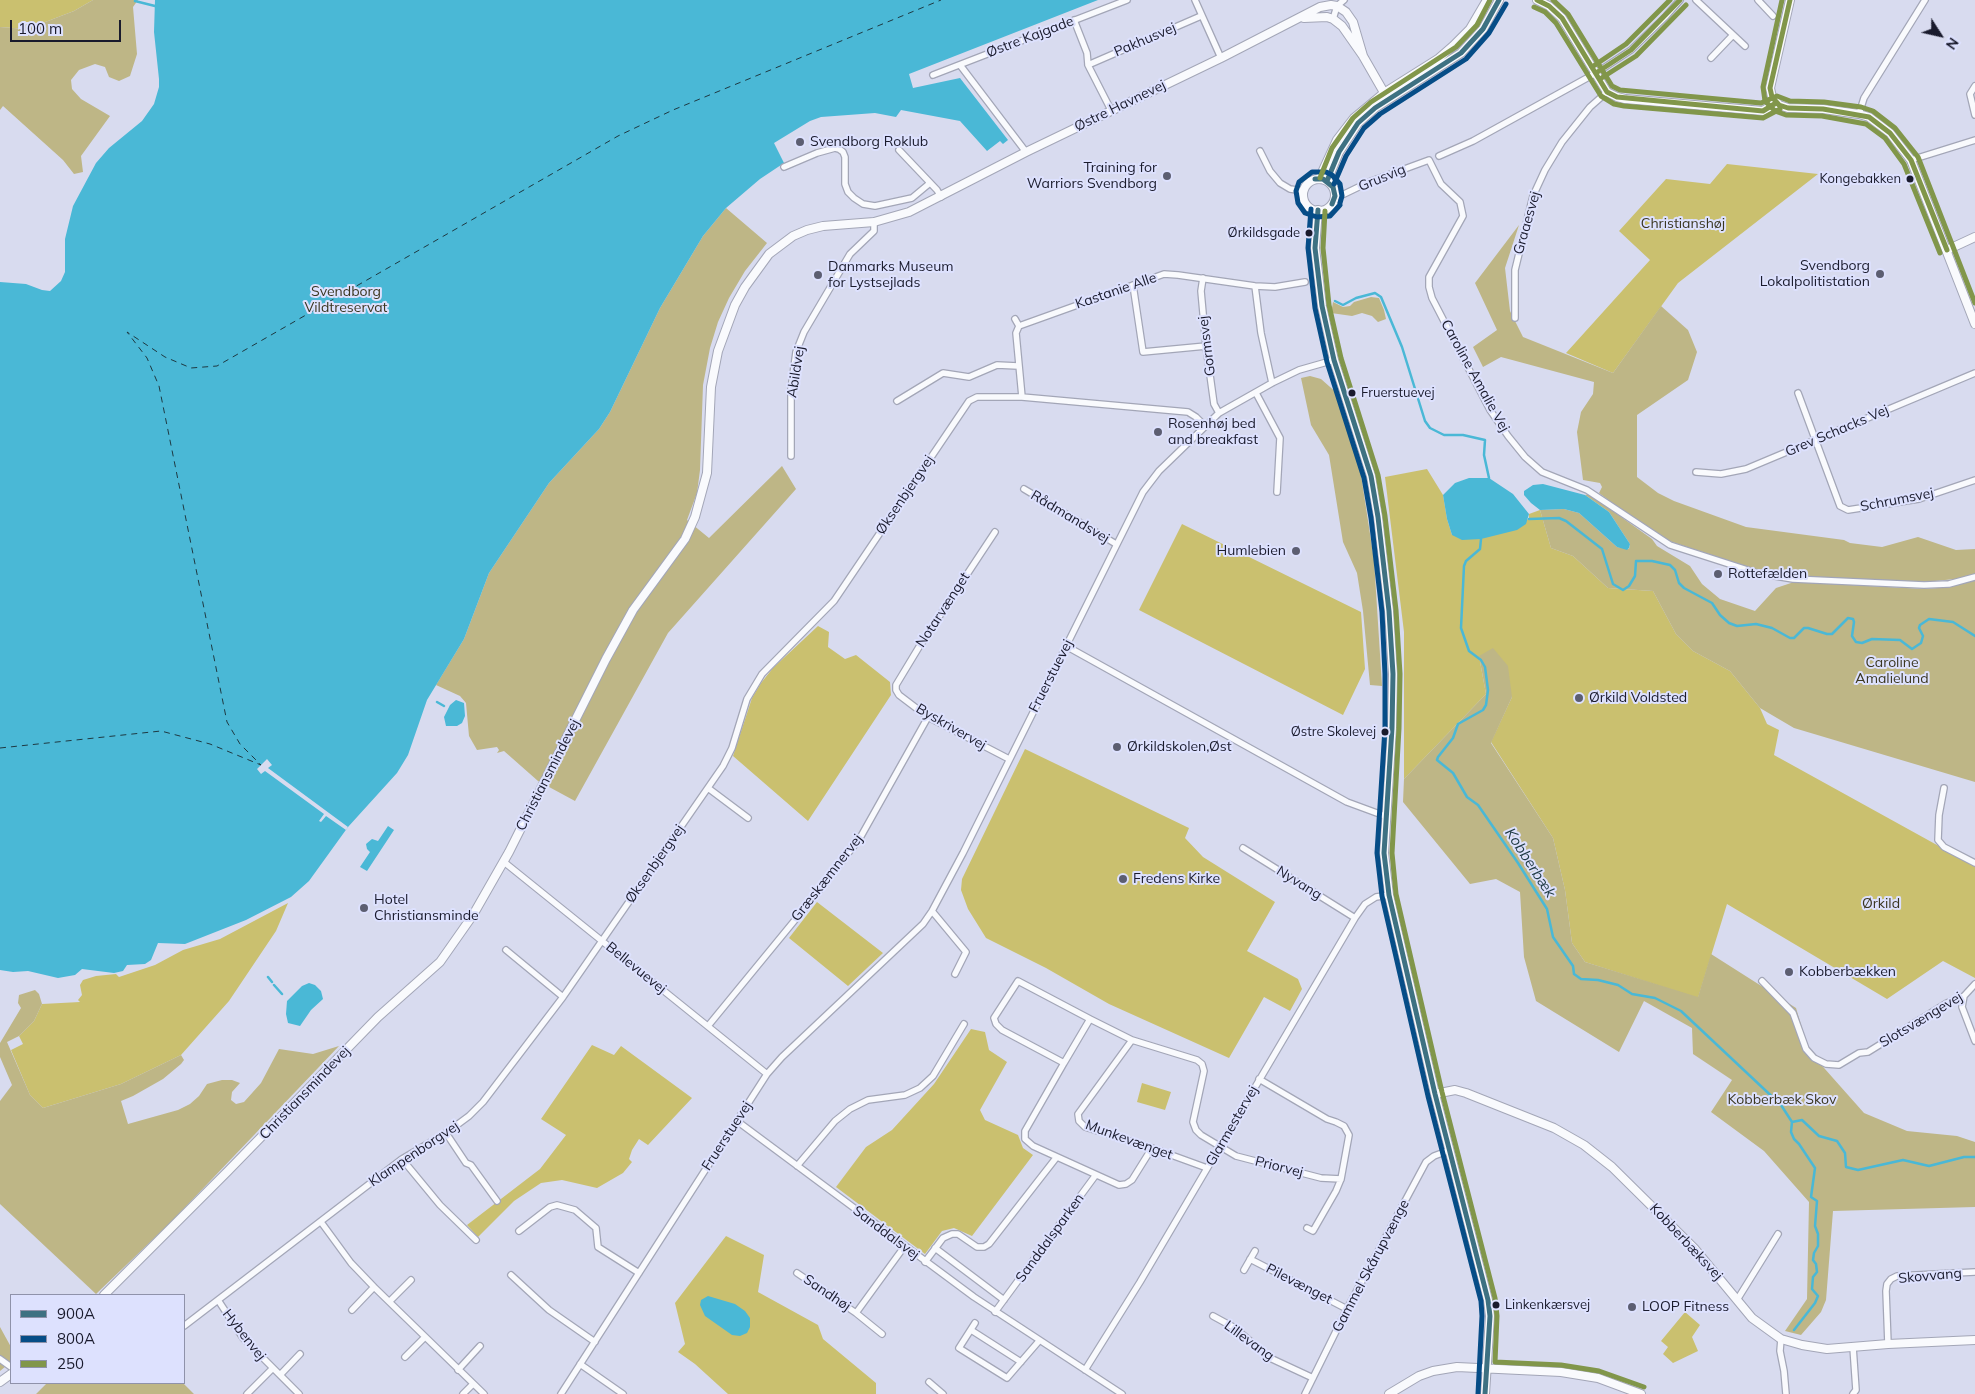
<!DOCTYPE html>
<html>
<head>
<meta charset="utf-8">
<style>
	body { margin:0 }
	#map { position:relative; width:1975px; height:1394px; overflow:hidden; background:#d8dbef; font-family:Mulish,sans-serif }
	canvas { display:block }
	.legend { position:absolute; left:10px; top:1294px; width:175px; height:90px; box-sizing:border-box; background:#dde1fe; border:1px solid #8f92aa; margin:0; padding:6px 9px; list-style:none; font-size:15px; color:#1a1b2d }
	.legend li { display:flex; align-items:center; gap:10px; height:25px }
	.legend b { width:25px; border:1px solid #8f92aa }
	.north { position:absolute; left:1915px; top:10px; width:50px; height:50px; -webkit-text-stroke:4px #dde1fe; paint-order:stroke; rotate:125deg; font-size:14px; font-weight:700; line-height:20px; text-align:center; color:#1a1b2d }
	.north::after { content:''; display:block; margin:auto; width:18px; height:22px; background:#1a1b2d; clip-path:polygon(50% 0,100% 100%,50% 72%,0 100%) }
	.scale { position:absolute; left:10px; top:20px; width:111px; height:22px; box-sizing:border-box; border:2px solid #1a1b2d; border-top:0; padding-left:6px; font-size:15px; line-height:18px; white-space:nowrap; color:#1a1b2d; -webkit-text-stroke:4px #dde1fe; paint-order:stroke }
</style>
</head>
<body>
<div id="map">
<canvas width="1975" height="1394"></canvas>
<ul class="legend">
<li><b style="height:6px;background:#3e7182"></b>900A</li>
<li><b style="height:6px;background:#064d87"></b>800A</li>
<li><b style="height:6px;background:#81964a"></b>250</li>
</ul>
<div class="north">N</div>
<div class="scale">100 m</div>
</div>
<script>
const c = document.querySelector('canvas').getContext('2d');
c.lineJoin = 'round';
function paint(path, color) {
  c.fillStyle = color;
  c.fill(path, 'evenodd');
}
function shape(rows) {
  const path = new Path2D();
  for (const r of rows) {
    if (r.length === 3) {
      path.moveTo(r[0] + r[2], r[1]);
      path.arc(r[0], r[1], r[2], 0, 2 * Math.PI);
      continue;
    }
    path.moveTo(r[0], r[1]);
    for (let i = 2; i < r.length; i += 2) path.lineTo(r[i], r[i + 1]);
  }
  return path;
}
function trace(path, color, width, dash) {
  c.strokeStyle = color;
  c.lineWidth = width;
  c.lineCap = dash ? 'butt' : 'round';
  c.setLineDash(dash || []);
  c.stroke(path);
}
function label(font, color, halo, rows, align = 'center') {
  c.font = font + ' Mulish,sans-serif';
  c.lineWidth = 4;
  c.setLineDash([]);
  c.textBaseline = 'middle';
  c.strokeStyle = halo;
  c.fillStyle = color;
  for (const [text, x, y, turn = 0] of rows) {
    c.save();
    c.translate(x, y);
    c.rotate((+turn || 0) * Math.PI / 180);
    c.textAlign = isNaN(turn) ? turn : align;
    if (halo) c.strokeText(text, 0, 0);
    c.fillText(text, 0, 0);
    c.restore();
  }
}
const green = shape([
	[0,0,93,0,74,11,27,29,0,27],
	[1727,164,1818,174,1678,283,1613,373,1566,353,1650,260,1619,231,1666,179,1710,184],
	[1427,469,1443,495,1447,519,1452,535,1529,519,1529,514,1540,510,1551,548,1573,556,1608,588,1653,591,1676,634,1693,651,1730,671,1760,708,1767,724,1779,730,1774,755,1975,866,1975,978,1943,961,1887,999,1727,904,1698,998,1585,962,1572,943,1565,890,1553,838,1491,742,1512,697,1479,656,1486,694,1404,779,1404,632,1385,477],
	[1182,524,1361,612,1365,669,1343,715,1139,610],
	[818,626,829,632,828,647,845,659,856,655,890,682,891,695,808,821,733,756,752,698,761,683,773,668],
	[1025,749,1189,828,1185,838,1203,857,1275,902,1247,951,1298,979,1302,989,1290,1011,1264,997,1229,1058,1109,1004,1046,968,986,938,968,909,961,890,962,879],
	[817,902,883,953,848,986,789,938],
	[288,903,276,931,229,1001,181,1055,121,1084,43,1108,30,1095,11,1050,23,1044,19,1036,34,1021,42,1004,80,1002,78,1000,82,995,80,985,83,980,96,976,116,974,119,977,155,965,183,950,220,939],
	[971,1029,985,1032,989,1050,1007,1062,980,1110,985,1120,1018,1135,1023,1148,1033,1155,972,1236,954,1228,942,1231,925,1254,836,1187,866,1147,892,1130,934,1084],
	[592,1045,614,1055,621,1046,692,1098,648,1145,639,1139,632,1150,629,1159,632,1162,623,1173,597,1188,562,1180,541,1183,514,1201,478,1237,467,1225,540,1169,566,1135,541,1119],
	[1142,1083,1171,1092,1165,1110,1137,1102],
	[726,1236,764,1255,758,1292,818,1325,823,1339,876,1383,876,1394,728,1394,695,1364,678,1352,685,1344,675,1303],
	[1685,1312,1700,1325,1692,1337,1698,1351,1673,1363,1663,1354,1668,1347,1661,1341]
]);
const forest = shape([
	[93,0,138,0,133,7,137,54,130,76,119,81,109,77,105,67,95,64,79,70,71,80,72,89,81,99,110,116,81,156,83,172,74,174,63,160,3,106,0,110,0,27,27,29,74,11],
	[726,208,767,243,745,271,729,298,718,322,710,348,703,385,700,470,697,493,687,520,709,538,782,466,796,489,668,633,575,801,538,781,504,751,497,753,499,750,497,747,477,750,469,736,466,703,460,696,436,685,464,639,489,573,549,483,599,429,610,412,660,308,703,236],
	[1519,225,1505,268,1510,311,1523,337,1613,373,1661,306,1688,330,1697,352,1688,380,1637,415,1637,477,1658,493,1674,501,1746,527,1844,540,1850,543,1882,547,1918,537,1956,550,1975,549,1975,574,1965,578,1925,582,1793,576,1757,570,1669,541,1637,521,1599,493,1602,487,1600,483,1583,480,1577,432,1581,412,1593,394,1594,382,1501,357,1483,367,1473,347,1497,330,1475,283],
	[1371,297,1379,298,1384,310,1386,319,1378,322,1372,316,1362,313,1352,316,1331,313,1333,302,1343,307,1350,306,1354,302],
	[1310,376,1321,379,1338,394,1361,475,1374,560,1382,686,1370,685,1363,611,1357,573,1343,542,1329,455,1311,425,1301,378],
	[1589,494,1652,539,1657,546,1690,566,1702,584,1720,599,1755,611,1776,588,1794,582,1925,589,1951,587,1975,579,1975,782,1794,728,1760,708,1730,671,1693,651,1676,634,1653,591,1608,588,1573,556,1551,548,1540,510,1564,509,1579,513,1617,547,1629,549,1630,544,1609,512,1585,495],
	[1493,648,1508,666,1512,697,1491,743,1553,838,1565,890,1572,943,1585,962,1698,997,1711,954,1796,1008,1809,1051,1864,1113,1907,1131,1957,1136,1975,1142,1975,1207,1833,1211,1826,1300,1821,1312,1801,1335,1785,1331,1807,1299,1809,1202,1764,1151,1711,1112,1732,1080,1693,1054,1692,1028,1644,1001,1619,1052,1536,1001,1524,957,1520,892,1496,879,1470,884,1403,802,1404,779,1486,694,1479,656],
	[35,990,39,994,42,1004,34,1021,19,1036,7,1042,30,1095,43,1108,121,1084,181,1055,184,1060,181,1064,163,1079,133,1096,121,1101,128,1124,178,1110,190,1104,199,1096,207,1084,222,1080,232,1080,240,1083,232,1092,231,1100,236,1104,244,1102,261,1083,279,1049,313,1054,339,1046,171,1222,96,1294,0,1204,0,1101,12,1085,0,1057,0,1043,21,1008,18,1003,19,995],
	[0,1327,11,1347,11,1362,0,1371],
	[47,1383,183,1383,194,1394,36,1394]
]);
const water = shape([
	[155,0,1098,0,909,74,913,88,960,78,1008,140,1003,144,1000,141,987,151,960,121,901,110,896,117,875,113,821,117,810,121,774,143,784,163,760,179,726,208,703,236,660,308,610,412,599,429,549,483,489,573,464,639,427,700,408,755,397,773,348,827,309,881,291,897,246,920,185,944,158,943,151,960,145,964,127,965,123,971,114,973,82,969,75,975,58,978,28,971,13,972,0,970,0,282,26,284,42,290,50,291,61,281,65,272,65,239,73,206,96,163,109,148,142,121,154,104,159,87,159,79,154,32],
	[1469,478,1489,478,1513,494,1529,514,1526,524,1517,530,1481,539,1462,540,1452,535,1447,519,1443,495,1455,483],
	[1543,484,1585,495,1609,512,1630,544,1629,548,1627,550,1617,547,1579,513,1564,509,1540,510,1531,503,1524,495,1524,491,1533,485],
	[456,700,464,703,465,716,462,723,457,726,446,726,444,717,450,705],
	[388,826,394,830,367,871,360,867,370,852,367,849,366,844,372,839,378,841],
	[309,983,315,985,321,991,323,999,311,1010,300,1026,288,1023,286,1014,287,1001,302,986],
	[708,1296,735,1304,745,1311,750,1318,750,1327,747,1333,740,1336,732,1335,705,1316,700,1305,701,1300]
]);
const pier = shape([
	[267,759,272,765,268,768,348,827,346,830,326,816,321,822,319,821,324,814,265,771,261,774,257,769]
]);
const stream = shape([
	[135,1,155,6],
	[1335,301,1343,305,1356,298,1375,293,1381,297,1402,347,1425,421,1430,428,1444,435,1463,435,1485,440,1484,455,1489,478],
	[1529,519,1559,518,1566,521,1602,549,1613,584,1623,590,1629,586,1635,576,1636,561,1652,561,1670,565,1675,570,1679,583,1684,588,1712,603,1720,615,1729,623,1737,626,1756,624,1772,628,1790,638,1794,638,1804,628,1808,628,1827,634,1832,634,1848,618,1853,619,1854,622,1852,636,1856,642,1862,643,1872,639,1900,640,1912,649,1921,643,1923,636,1919,628,1920,625,1929,619,1953,622,1975,636],
	[1481,539,1480,549,1466,561,1464,566,1461,628,1469,651,1481,660,1485,667,1488,690,1486,705,1483,710,1458,724,1453,738,1438,757,1437,760,1453,773,1467,797,1478,805,1518,863,1547,909,1553,937,1573,966,1574,974,1581,979,1598,980,1618,985,1632,994,1655,998,1681,1011,1781,1105,1792,1122],
	[437,702,444,706],
	[268,977,272,982],
	[274,985,282,994],
	[1792,1122,1791,1132,1794,1139,1799,1144,1815,1168,1811,1197,1817,1201,1815,1226,1818,1234,1818,1246,1814,1253,1813,1260,1816,1264,1817,1272,1813,1277,1812,1289,1818,1296,1815,1303,1794,1330],
	[1792,1122,1802,1120,1819,1136,1837,1141,1845,1153,1846,1167,1858,1170,1903,1160,1929,1166,1964,1157,1975,1157]
]);
const ferry = shape([
	[0,748,161,731,210,744,261,765,240,744,227,722,159,386,147,358,127,332,165,357,191,368,217,366,618,136,673,110,941,0]
]);
const minor = shape([
	[1195,0,1221,58],
	[1696,0,1745,46],
	[1758,0,1773,16],
	[1333,19,1337,6,1344,0],
	[1074,20,1087,53,1088,65,1111,110],
	[1711,58,1733,35],
	[960,65,1026,152],
	[1088,65,1201,16],
	[933,75,1127,0],
	[1975,86,1970,94,1975,115],
	[1859,114,1864,98,1925,0],
	[899,150,937,190,941,197],
	[1260,151,1270,171,1280,183,1290,189,1304,191],
	[1439,156,1473,141,1596,73,1631,50,1666,16,1680,0],
	[1911,160,1975,140],
	[784,167,817,153,835,148,839,149,843,152,845,157,845,184,848,192,854,198,863,204,875,206,912,198,930,183],
	[1335,196,1340,196,1369,182,1429,160,1441,184,1460,202,1463,216,1429,277,1429,287,1432,298,1490,410,1508,436,1525,457,1542,472,1587,490,1670,545,1757,573,1793,579,1924,585,1949,584,1975,577],
	[1203,278,1201,291,1206,346,1214,404,1219,413],
	[1133,285,1143,352,1206,346],
	[1255,286,1261,333,1272,383],
	[1515,318,1515,270,1533,196,1545,170,1562,142,1590,107,1607,92],
	[1015,319,1019,326,1016,333,1022,397],
	[1019,326,1164,274,1178,275,1255,286,1275,287,1305,282],
	[1256,393,1280,438,1277,492],
	[1798,393,1840,506,1848,510,1919,499,1975,480],
	[897,401,943,373,969,377,997,365,1018,366],
	[791,456,791,389,796,352,804,332,850,254,874,231,874,222],
	[1696,472,1721,474,1746,469,1975,373],
	[1024,489,1116,544],
	[995,532,919,647,896,685,896,690,899,695,928,717,1009,759],
	[1066,646,1347,802,1385,816],
	[708,788,748,818],
	[1944,788,1939,815,1938,840,1944,847,1975,863],
	[1243,848,1355,918],
	[504,862,767,1074],
	[932,911,966,952,955,974],
	[506,950,563,997],
	[1762,981,1793,1013,1806,1049,1814,1058,1826,1064,1839,1065,1859,1053,1868,1052,1947,1003,1964,996,1975,984],
	[1964,996,1962,1007,1975,1041],
	[1090,1019,1018,981,994,1018,996,1024,1002,1030,1064,1063,1090,1019,1132,1040],
	[708,1026,813,898,860,838,928,717],
	[1064,1063,1025,1131,1025,1139,1033,1146,1119,1185,1126,1184,1132,1180,1152,1148],
	[1259,1079,1327,1119,1336,1122,1344,1126,1349,1135,1341,1179,1336,1191,1313,1231,1307,1228],
	[737,1121,974,1297,1122,1394],
	[446,1133,466,1163,471,1165,497,1201],
	[402,1159,440,1205,476,1240],
	[797,1166,835,1121,850,1109,868,1100,905,1095,920,1088,933,1076,964,1024],
	[1207,1168,1152,1148,1085,1127,1079,1121,1078,1114,1132,1040,1197,1060,1202,1064,1204,1071,1193,1122,1196,1130,1201,1135,1236,1156,1321,1178,1341,1179],
	[321,1222,351,1263,374,1287,484,1394],
	[519,1231,550,1207,557,1205,575,1210,596,1228,598,1247,639,1273],
	[935,1248,1004,1300],
	[1250,1259,1347,1309],
	[925,1262,943,1238,952,1234,958,1234,977,1247,984,1247,989,1244,1056,1158],
	[1244,1270,1255,1251],
	[797,1273,856,1313,882,1334],
	[511,1275,549,1310,595,1342],
	[218,1300,243,1338,299,1394],
	[1737,1300,1778,1234],
	[390,1301,411,1280],
	[352,1310,374,1287],
	[995,1312,1095,1176],
	[856,1313,904,1247],
	[1213,1316,1235,1328,1270,1358,1313,1378],
	[975,1323,959,1348,1007,1378,1039,1341],
	[184,1326,402,1159,446,1133,469,1116,483,1102,563,997,723,766,732,748,747,699,762,674,834,601,969,401,977,397,1022,397,1188,412,1196,417,1205,426],
	[971,1330,1021,1362],
	[1781,1339,1780,1351,1784,1371,1786,1394],
	[1888,1344,1886,1291,1887,1284,1891,1279,1897,1276,1975,1272],
	[1853,1347,1856,1390,1853,1394],
	[405,1357,425,1337],
	[0,1359,11,1367],
	[580,1364,623,1394],
	[458,1370,480,1346],
	[1085,1370,1140,1282,1355,918,1365,904,1376,897,1389,895],
	[280,1375,300,1354],
	[929,1382,943,1394],
	[247,1394,272,1369],
	[463,1394,473,1384],
	[561,1394,767,1074,782,1057,923,924,932,911,963,853,1143,492,1159,471,1219,413,1272,383,1299,370,1334,360],
	[1305,1394,1347,1309,1426,1162,1434,1156,1450,1150]
]);
const tertiary = shape([
	[1537,0,1549,6,1562,18,1607,92,1617,97,1625,99,1763,111,1776,103],
	[1790,0,1770,88,1772,97,1779,105,1788,108,1823,109,1859,114,1869,117,1890,133,1911,160,1975,324],
	[1304,18,1327,17,1333,19,1342,26,1363,56,1386,96],
	[1319,179,1337,140,1354,118,1384,93,1438,59,1453,46,1470,29,1487,0],
	[1319,195,16],
	[1327,181,1339,152,1358,123,1375,108,1461,53,1483,29,1499,0],
	[1318,210,1315,248,1322,306,1334,360,1371,476,1378,517,1389,611,1393,674,1392,728,1384,853,1389,895,1435,1094,1488,1300,1490,1316,1485,1394],
	[1947,250,1975,237],
	[1435,1094,1455,1090,1466,1093,1554,1128,1584,1145,1612,1167,1694,1248,1752,1318,1781,1339,1802,1345,1827,1349,1888,1344,1975,1340],
	[104,1295,228,1171,378,1017,440,962,473,915,509,852,606,659,633,610,685,539,695,517,707,473,711,387,718,351,735,305,745,287,769,254,793,236,807,230,823,226,874,222,909,212,1026,152,1221,58,1320,7,1331,5,1337,6,1346,12,1353,22,1363,56],
	[0,1382,11,1374],
	[1389,1394,1419,1376,1433,1371,1457,1367,1561,1372,1598,1378,1641,1394]
]);
const bus1 = shape([
	[1315,179,1323,179,1333,187,1335,196,1332,204],
	[1327,181,1339,152,1358,123,1375,108,1461,53,1483,29,1499,0],
	[1318,210,1315,248,1322,306,1334,360,1371,476,1378,517,1389,611,1393,674,1392,728,1384,853,1389,895,1435,1094,1488,1300,1490,1316,1485,1394]
]);
const bus2 = shape([
	[1324,172,1312,172,1299,182,1296,191,1298,203,1305,213,1317,217,1330,216,1340,205],
	[1326,172,1332,175,1340,184,1342,196,1340,203],
	[1334,184,1346,156,1364,128,1380,114,1466,59,1489,33,1506,4],
	[1311,209,1308,248,1315,308,1327,362,1364,478,1371,518,1382,612,1385,674,1385,728,1377,853,1382,896,1428,1096,1481,1301,1482,1316,1478,1394]
]);
const bus3 = shape([
	[1553,0,1568,14,1612,86,1620,90,1761,103,1777,96,1790,101,1824,102,1861,107,1873,111,1895,128,1918,157,1975,303],
	[1592,67,1626,44,1670,0],
	[1320,178,1332,148,1353,118,1371,102,1456,47,1477,25,1490,0],
	[1325,211,1323,248,1329,305,1341,358,1378,475,1385,516,1396,610,1400,674,1399,728,1392,853,1396,894,1442,1092,1495,1298,1497,1316,1495,1362,1561,1365,1599,1371,1644,1387]
]);
const bus4 = shape([
	[1537,0,1549,6,1562,18,1607,92,1617,97,1763,111,1776,103],
	[1790,0,1770,88,1772,97,1779,105,1788,108,1823,109,1869,117,1890,133,1911,160,1947,250],
	[1596,73,1631,50,1680,0]
]);
const bus5 = shape([
	[1782,0,1763,87,1765,101,1775,111,1786,115,1822,116,1866,124,1885,138,1904,164,1940,253],
	[1534,7,1545,12,1556,23,1601,96,1614,104,1624,106,1763,118,1780,109],
	[1600,79,1636,56,1686,5]
]);
const markers = [
	[800,142,5,"#5c5e71"],
	[1167,176,5,"#5c5e71"],
	[1910,179,4.5,"#1a1b2d"],
	[1309,233,4.5,"#1a1b2d"],
	[1880,274,5,"#5c5e71"],
	[818,275,5,"#5c5e71"],
	[1352,393,4.5,"#1a1b2d"],
	[1158,432,5,"#5c5e71"],
	[1296,551,5,"#5c5e71"],
	[1718,574,5,"#5c5e71"],
	[1579,698,5,"#5c5e71"],
	[1385,732,4.5,"#1a1b2d"],
	[1117,747,5,"#5c5e71"],
	[1123,879,5,"#5c5e71"],
	[364,908,5,"#5c5e71"],
	[1789,972,5,"#5c5e71"],
	[1496,1305,4.5,"#1a1b2d"],
	[1632,1307,5,"#5c5e71"]
];
const busNames = [
	["Kongebakken",1901,179],
	["Ørkildsgade",1300,233],
	["Fruerstuevej",1361,393,"left"],
	["Østre Skolevej",1376,732],
	["Linkenkærsvej",1505,1305,"left"]
];
const streetNames = [
	["Østre Kajgade",1030,37,-21],
	["Pakhusvej",1145,40,-23],
	["Østre Havnevej",1120,106,-26],
	["Grusvig",1382,178,-22],
	["Graaesvej",1527,223,-74],
	["Kastanie Alle",1116,291,-19],
	["Gormsvej",1207,346,-97],
	["Abildvej",796,372,-81],
	["Caroline Amalie Vej",1475,376,61],
	["Grev Schacks Vej",1837,431,-23],
	["Øksenbjergvej",905,495,-56],
	["Schrumsvej",1897,500,-11],
	["Rådmandsvej",1070,517,31],
	["Notarvænget",943,610,-57],
	["Fruerstuevej",1051,676,-63],
	["Byskrivervej",951,727,30],
	["Christiansmindevej",548,775,-63],
	["Øksenbjergvej",655,864,-55],
	["Græskæmnervej",827,878,-52],
	["Nyvang",1299,883,32],
	["Bellevuevej",636,968,39],
	["Slotsvængevej",1921,1020,-31],
	["Christiansmindevej",305,1093,-46],
	["Glarmestervej",1232,1126,-60],
	["Fruerstuevej",727,1136,-57],
	["Munkevænget",1129,1140,20],
	["Klampenborgvej",414,1154,-34],
	["Priorvej",1279,1167,14],
	["Sanddalsvej",886,1233,37],
	["Sanddalsparken",1050,1238,-54],
	["Kobberbæksvej",1686,1242,47],
	["Gammel Skårupvænge",1371,1266,-62],
	["Skovvang",1930,1276,-5],
	["Pilevænget",1299,1284,27],
	["Sandhøj",827,1293,34],
	["Hybenvej",244,1335,52],
	["Lillevang",1249,1341,36]
];
const poiNames = [
	["Svendborg Roklub",810,142],
	["Training for",1157,168,"right"],
	["Warriors Svendborg",1157,184,"right"],
	["Svendborg",1870,266,"right"],
	["Lokalpolitistation",1870,282,"right"],
	["Danmarks Museum",828,267],
	["for Lystsejlads",828,283],
	["Rosenhøj bed",1168,424],
	["and breakfast",1168,440],
	["Humlebien",1286,551,"right"],
	["Rottefælden",1728,574],
	["Ørkild Voldsted",1589,698],
	["Ørkildskolen,Øst",1127,747],
	["Fredens Kirke",1133,879],
	["Hotel",374,900],
	["Christiansminde",374,916],
	["Kobberbækken",1799,972],
	["LOOP Fitness",1642,1307]
];
const parkNames = [
	["Christianshøj",1683,224],
	["Svendborg",346,292],
	["Vildtreservat",346,308],
	["Caroline",1892,663],
	["Amalielund",1892,679],
	["Ørkild",1881,904],
	["Kobberbæk Skov",1782,1100]
];
const waterNames = [
	["Kobberbæk",1530,863,57]
];
paint(green, '#cac06f');
paint(forest, '#beb686');
paint(water, '#4ab8d6');
paint(pier, '#d8dbef');
trace(stream, '#4ab8d6', 2.5);
trace(ferry, '#1e3942', 1, [6, 5]);
trace(minor, '#a3a6b7', 8);
trace(tertiary, '#a3a6b7', 10);
trace(minor, '#f9fafd', 5.5);
trace(tertiary, '#f9fafd', 8);
trace(bus1, '#3e7182', 5);
trace(bus2, '#064d87', 5);
trace(bus3, '#81964a', 5);
trace(bus4, '#81964a', 5);
trace(bus5, '#81964a', 5);
for (const [x, y, r, color] of markers) {
  const dot = new Path2D();
  dot.arc(x, y, r, 0, 2 * Math.PI);
  c.fillStyle = color;
  c.fill(dot);
  trace(dot, '#dde1fe', 2);
}
label('13px', '#1a1b2d', '#dde1fe', busNames, 'right');
label('14px', '#1a1b2d', '#dde1fe', streetNames);
label('14px', '#1a1b2d', '#dde1fe', poiNames, 'left');
label('14px', '#3a3620', '#dde1fe', parkNames);
label('italic 15px', '#1e3942', '#dde1fe', waterNames);
</script>
</body>
</html>
